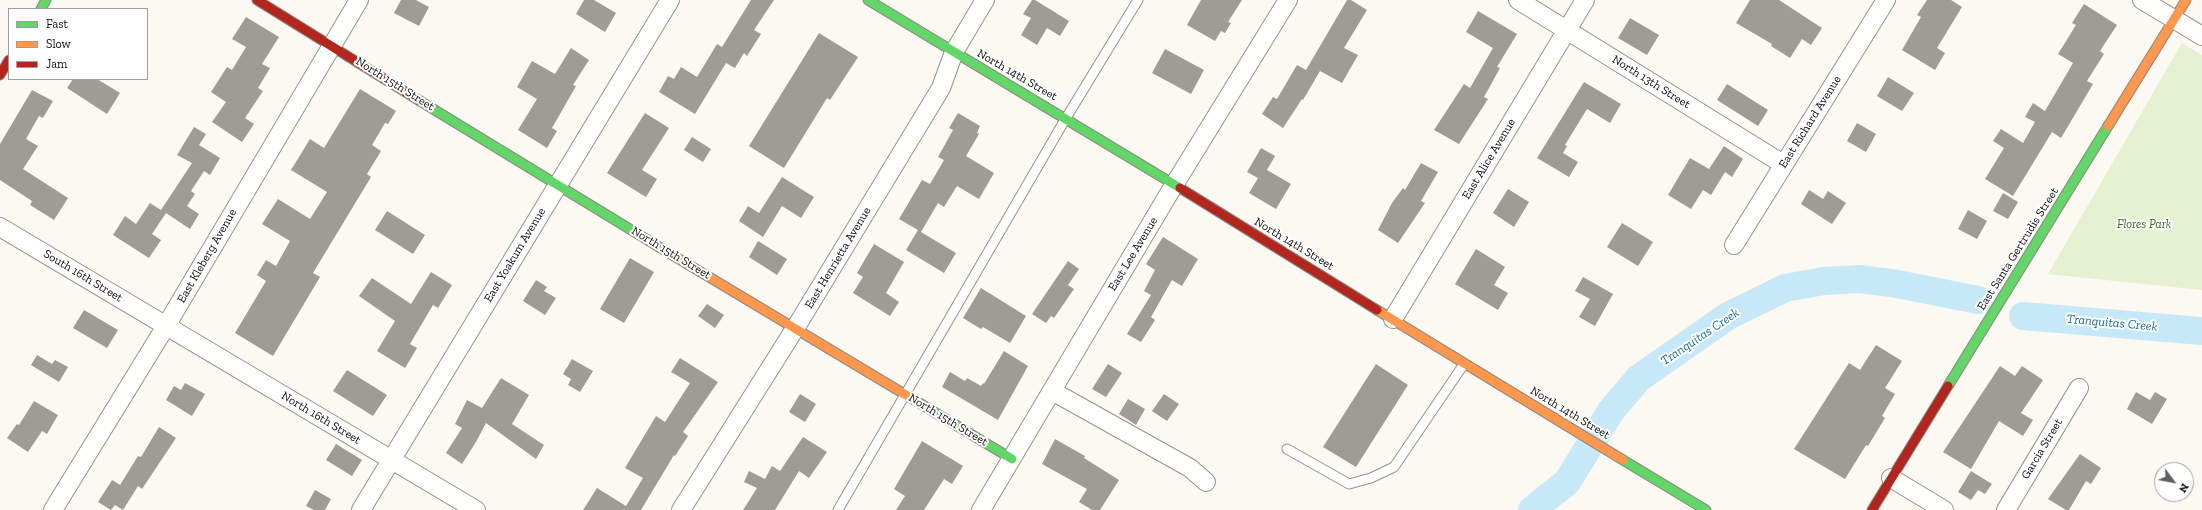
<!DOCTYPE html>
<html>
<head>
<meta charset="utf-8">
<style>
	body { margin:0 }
	#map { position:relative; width:2202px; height:510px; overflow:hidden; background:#fbf9f1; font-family:"Zilla Slab",serif }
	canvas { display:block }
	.legend { position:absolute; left:8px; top:8px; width:140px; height:72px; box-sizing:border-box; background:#fff; border:1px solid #9e9e9e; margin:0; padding:5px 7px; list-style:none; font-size:12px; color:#0d0d0d }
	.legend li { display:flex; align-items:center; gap:8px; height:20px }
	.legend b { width:20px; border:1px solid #9e9e9e }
	.north { position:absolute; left:2154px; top:462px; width:40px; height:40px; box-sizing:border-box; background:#fff; border:1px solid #9e9e9e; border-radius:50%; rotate:122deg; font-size:11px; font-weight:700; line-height:16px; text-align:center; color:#0d0d0d }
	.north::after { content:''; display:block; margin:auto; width:14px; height:18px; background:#60605d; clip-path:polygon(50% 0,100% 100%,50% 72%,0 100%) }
</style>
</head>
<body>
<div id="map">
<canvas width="2202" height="510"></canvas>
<ul class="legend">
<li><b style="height:5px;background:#63d668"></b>Fast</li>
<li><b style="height:5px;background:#ff974d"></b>Slow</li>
<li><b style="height:5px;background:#b3261e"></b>Jam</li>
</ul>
<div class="north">N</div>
</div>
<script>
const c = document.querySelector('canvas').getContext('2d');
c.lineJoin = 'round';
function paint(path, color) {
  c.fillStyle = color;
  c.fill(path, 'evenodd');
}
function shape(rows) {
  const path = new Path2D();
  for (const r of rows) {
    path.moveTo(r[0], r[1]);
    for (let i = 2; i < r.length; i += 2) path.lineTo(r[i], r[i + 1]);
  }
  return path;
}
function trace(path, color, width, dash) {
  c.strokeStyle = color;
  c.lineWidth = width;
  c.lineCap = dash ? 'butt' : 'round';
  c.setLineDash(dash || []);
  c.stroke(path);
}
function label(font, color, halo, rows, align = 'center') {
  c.font = font + ' "Zilla Slab",serif';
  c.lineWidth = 4;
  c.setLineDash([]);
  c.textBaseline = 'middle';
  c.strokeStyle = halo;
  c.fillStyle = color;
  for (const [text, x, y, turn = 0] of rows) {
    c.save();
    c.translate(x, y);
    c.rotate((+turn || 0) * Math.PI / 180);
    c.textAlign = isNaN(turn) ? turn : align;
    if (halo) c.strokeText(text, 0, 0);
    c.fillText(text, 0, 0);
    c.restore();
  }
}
const green = shape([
	[2182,43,2202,55,2202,290,2048,274]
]);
const river = shape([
	[2023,316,2202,331],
	[1532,510,1567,482,1611,411,1639,378,1728,316,1785,288,1824,281,1859,279,1892,283,1978,300]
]);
const building = shape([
	[401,0,416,0,429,7,419,26,394,13],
	[584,0,594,0,616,13,605,32,576,14],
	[751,0,774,0,754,30,761,34,747,56,744,53,735,68,726,63,695,114,659,92,668,76,674,79,681,67,697,77,717,44,722,47],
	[1032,0,1035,0,1069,21,1060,36,1047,28,1037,45,1021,35,1031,18,1023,14],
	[1201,0,1242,0,1228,22,1231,23,1225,33,1221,31,1215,41,1187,25],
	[1347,0,1351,0,1367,10,1344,48,1358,55,1342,83,1320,71,1303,100,1302,99,1283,128,1262,114,1273,97,1277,99,1297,65,1306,70],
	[1750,0,1779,0,1822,28,1811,45,1802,39,1790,58,1771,46,1772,44,1736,23],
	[1927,0,1951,0,1962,7,1937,48,1945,53,1935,70,1902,50,1921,17,1917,15],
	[2084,4,2117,25,2100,51,2104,54,2087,81,2093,84,2061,138,2052,132,2013,196,1985,179,2004,148,1993,141,2001,129,2023,143,2035,122,2025,117,2033,103,2045,111,2073,63,2058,54,2076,25,2072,23],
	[1478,11,1517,34,1497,67,1500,68,1484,97,1488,99,1459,144,1434,130,1464,84,1470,88,1493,48,1466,32],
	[246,17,279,37,262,64,270,68,258,88,263,91,245,118,254,124,242,142,212,122,226,102,211,92,227,67,232,70,246,47,232,39],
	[1630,18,1659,35,1647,55,1618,38],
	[819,33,858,57,830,100,827,98,784,168,749,146],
	[571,48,589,60,573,85,576,86,552,128,557,131,547,148,518,130,537,99,517,87,532,61,555,74],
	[1165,49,1204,70,1191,94,1152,73],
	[1888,77,1914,93,1902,111,1877,96],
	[73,79,97,79,120,93,107,114,67,88],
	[1584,82,1621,104,1610,123,1587,109,1565,145,1567,146,1563,153,1578,162,1569,177,1537,158],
	[1727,84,1768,110,1758,126,1717,100],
	[360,89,396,111,388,124,385,123,372,145,381,151,367,174,371,177,313,273,320,277,273,356,235,333,266,281,257,275,266,260,276,266,290,241,262,224,278,199,310,219,327,192,291,170,310,139,324,148],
	[32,90,53,101,43,118,39,116,26,139,38,146,23,169,68,198,54,220,30,205,32,201,0,180,0,144],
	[645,113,669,128,642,170,657,179,646,197,607,173],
	[958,113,980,126,977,133,979,134,966,156,994,173,979,199,957,186,944,207,938,203,921,232,956,253,944,273,906,250,918,230,899,219,922,180,930,184,944,160,938,157,953,130,949,128],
	[1857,123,1876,134,1866,152,1847,141],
	[194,127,206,134,199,145,220,158,210,175,204,171,191,191,195,194,187,206,199,214,190,229,166,213,152,234,161,240,149,258,113,235,125,216,136,224,150,203,161,210,192,163,177,155],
	[692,137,711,149,703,162,684,150],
	[1724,146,1743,159,1732,177,1725,172,1711,195,1703,190,1691,209,1668,195,1690,158,1709,169],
	[1261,148,1275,156,1267,170,1291,184,1276,209,1249,193,1258,178,1247,172],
	[1421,163,1438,172,1421,201,1425,203,1398,243,1378,230,1392,203,1403,188,1405,190],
	[782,177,814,197,801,218,782,206,763,237,739,221,748,206,759,213],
	[1508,189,1529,202,1514,227,1493,213],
	[1809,190,1823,199,1828,191,1846,203,1832,224,1801,204],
	[2003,193,2018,202,2008,219,1993,211],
	[1968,210,1987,221,1977,239,1958,229],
	[387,211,425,235,413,254,375,230],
	[1622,223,1653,242,1638,266,1607,247],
	[1163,237,1198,259,1182,286,1172,280,1151,317,1155,320,1141,342,1127,334,1151,295,1144,291,1155,270,1146,264],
	[758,241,787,259,777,275,749,257],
	[874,244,904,262,886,293,899,302,890,316,853,293,863,277,857,273],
	[1476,249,1505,267,1494,285,1508,293,1498,310,1455,284],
	[630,258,654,272,624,323,600,309],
	[1068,261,1079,269,1068,285,1074,289,1054,318,1051,316,1046,323,1032,314],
	[431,272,452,285,438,308,433,305,410,344,417,348,405,368,377,351,395,321,359,296,372,278,411,304],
	[1583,277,1613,294,1595,326,1579,317,1590,299,1575,291],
	[536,280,547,287,544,291,556,298,545,315,523,301],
	[981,288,1026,316,1010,343,983,327,981,329,963,318],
	[707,304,724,315,715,328,698,316],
	[84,310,118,330,107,348,73,328],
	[1876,345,1902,361,1885,388,1895,394,1882,416,1885,418,1868,446,1866,445,1845,479,1794,449,1849,363,1860,370],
	[1004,351,1028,366,998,420,942,387,950,372,965,381,967,378,981,386,983,383,984,384],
	[37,355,52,364,55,360,68,367,59,382,31,365],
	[680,358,718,382,683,432,688,436,675,456,674,455,641,510,583,510,597,488,626,506,643,478,625,468,656,416,665,422,690,383,671,372],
	[572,359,593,371,580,392,568,385,571,379,563,374],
	[1108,364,1122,373,1106,397,1092,389],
	[1376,364,1408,385,1356,467,1323,447],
	[2000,366,2015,376,2022,366,2043,380,2021,413,2033,420,2023,436,1999,421,1971,469,1943,452],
	[347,370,387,395,373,416,333,391],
	[501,378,529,395,512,424,544,445,536,459,486,423,476,442,462,464,446,453,462,428,455,424,467,400,482,408],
	[185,383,205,394,192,416,166,400,174,386,181,390],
	[2136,392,2150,400,2155,392,2167,399,2152,424,2127,409],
	[800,394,816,404,805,422,789,412],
	[1164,394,1179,404,1167,421,1152,411],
	[1128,399,1145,409,1136,425,1119,414],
	[34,401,58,415,47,434,42,431,28,452,7,438,17,424,19,425],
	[159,427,176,438,142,489,138,486,123,510,115,505,111,510,98,502,112,480,120,485,138,456,141,457],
	[803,437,827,452,809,478,799,471,775,510,743,510,757,488,744,482,749,471,765,479,772,466,780,471],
	[1055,439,1085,456,1084,458,1119,480,1100,510,1092,510,1079,502,1087,489,1042,464],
	[922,441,963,466,952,484,944,479,924,510,896,510,905,496,894,489],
	[336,444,362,460,352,476,326,460],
	[2080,454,2101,468,2091,484,2086,481,2069,510,2066,510,2048,499],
	[1971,471,1992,484,1985,494,1978,490,1971,500,1958,492],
	[315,490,331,499,325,510,314,510,306,506]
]);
const lane = shape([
	[1287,449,1349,484,1371,478,1394,467,1464,364],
	[838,510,1066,118,1138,0]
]);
const street = shape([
	[1518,0,1783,164],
	[2142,0,2202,36],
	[0,227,476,510],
	[1734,245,1886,0],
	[1393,319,1585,0],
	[1052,391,1190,468,1206,482],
	[1891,478,1944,510],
	[53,510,166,326,359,0],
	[361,510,670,0],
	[681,510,796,327,941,88,954,52,985,0],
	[981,510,1174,185,1288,0],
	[2006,510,2079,388]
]);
const fast = shape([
	[868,0,1180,188],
	[41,9,46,0],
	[420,101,669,253],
	[1948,386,2108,126],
	[921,404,1012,459],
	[1623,460,1706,510]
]);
const slow = shape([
	[2108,126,2186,0],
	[669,253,921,404],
	[1377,310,1623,460]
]);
const jam = shape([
	[257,0,420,101],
	[0,75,9,60],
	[1180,188,1377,310],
	[1872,510,1948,386]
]);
const streetNames = [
	["North 14th Street",1017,75,30],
	["North 13th Street",1651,82,32],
	["North 15th Street",395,84,32],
	["East Richard Avenue",1810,122,-58],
	["East Alice Avenue",1489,159,-59],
	["North 14th Street",1294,244,31],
	["East Santa Gertrudis Street",2018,249,-58],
	["North 15th Street",671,253,31],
	["East Lee Avenue",1133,254,-59],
	["East Yoakum Avenue",515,255,-59],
	["East Kleberg Avenue",207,256,-60],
	["East Henrietta Avenue",838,258,-59],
	["South 16th Street",83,276,31],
	["North 14th Street",1570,413,31],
	["North 16th Street",321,418,31],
	["North 15th Street",948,420,31],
	["Garcia Street",2042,449,-59]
];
const parkNames = [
	["Flores Park",2144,225]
];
const waterNames = [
	["Tranquitas Creek",2112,323,5],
	["Tranquitas Creek",1700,337,-34]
];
paint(green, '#e5f1d0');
trace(river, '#c6e8f7', 28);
paint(building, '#9e9c97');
trace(lane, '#949390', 11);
trace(street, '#949390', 20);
trace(fast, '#8b8a86', 11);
trace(slow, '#8b8a86', 11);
trace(jam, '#8b8a86', 11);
trace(lane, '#fefefd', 9);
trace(street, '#fefefd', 18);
trace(fast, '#63d668', 9);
trace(slow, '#ff974d', 9);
trace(jam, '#b3261e', 9);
label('12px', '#0d0d0d', '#fff', streetNames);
label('italic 12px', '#2e681b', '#fff', parkNames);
label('italic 13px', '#116aa4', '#fff', waterNames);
</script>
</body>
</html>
